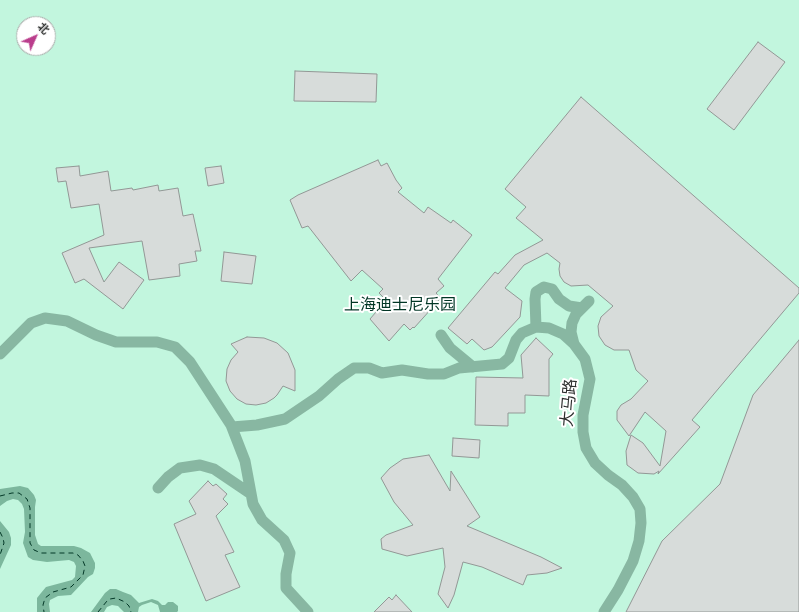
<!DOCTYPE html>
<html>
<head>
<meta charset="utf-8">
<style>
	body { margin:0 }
	#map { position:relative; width:799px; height:612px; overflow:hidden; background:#f5faf7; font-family:Jost,"Noto Sans SC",sans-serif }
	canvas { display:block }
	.north { position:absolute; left:16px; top:16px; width:40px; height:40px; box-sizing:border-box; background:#fff; border:1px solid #abacab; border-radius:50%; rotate:45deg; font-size:11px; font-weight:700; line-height:16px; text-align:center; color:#2d2f2e }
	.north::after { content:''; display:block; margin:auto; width:14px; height:18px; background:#ba3d8c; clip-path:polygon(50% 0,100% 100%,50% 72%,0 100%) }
</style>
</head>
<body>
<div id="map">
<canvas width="799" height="612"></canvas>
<div class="north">北</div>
</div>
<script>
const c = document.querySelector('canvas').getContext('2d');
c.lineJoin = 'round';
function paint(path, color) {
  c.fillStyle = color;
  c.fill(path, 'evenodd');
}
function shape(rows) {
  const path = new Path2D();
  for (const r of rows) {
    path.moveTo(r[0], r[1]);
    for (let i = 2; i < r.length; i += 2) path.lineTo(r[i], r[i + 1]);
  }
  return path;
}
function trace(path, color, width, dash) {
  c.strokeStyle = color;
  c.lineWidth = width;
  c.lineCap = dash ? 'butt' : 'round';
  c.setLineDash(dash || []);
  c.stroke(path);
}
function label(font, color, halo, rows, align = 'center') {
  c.font = font + ' Jost,"Noto Sans SC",sans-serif';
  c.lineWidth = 4;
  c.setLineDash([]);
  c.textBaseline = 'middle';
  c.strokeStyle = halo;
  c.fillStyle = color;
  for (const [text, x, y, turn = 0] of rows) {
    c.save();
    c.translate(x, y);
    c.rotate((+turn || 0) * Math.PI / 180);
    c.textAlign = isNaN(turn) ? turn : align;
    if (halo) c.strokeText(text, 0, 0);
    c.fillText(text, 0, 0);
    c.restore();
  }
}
const green = shape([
	[0,0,799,0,799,612,0,612],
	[24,24,48,24,48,48,24,48]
]);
const water = shape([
	[20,486,28,488,34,495,36,500,35,507,35,535,38,544,41,546,74,546,81,548,90,553,95,563,95,568,93,574,88,577,71,595,58,596,50,600,49,604,50,612,37,612,37,598,41,593,46,587,72,580,75,577,76,566,74,562,69,560,47,562,33,560,28,557,23,543,25,532,24,509,22,504,18,500,13,499,7,501,0,506,0,489],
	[0,521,9,532,11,538,11,545,0,569],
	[110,589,116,589,123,592,131,595,139,603,152,599,158,601,162,605,165,605,168,602,173,602,178,606,178,611,177,612,160,612,158,605,151,602,142,605,139,607,138,612,124,612,118,606,112,605,107,607,104,612,91,612,105,593]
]);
const ferry = shape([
	[0,496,12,493,19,493,27,499,30,508,30,543,34,550,41,553,73,553,78,555,83,561,85,566,83,575,71,587,53,592,45,598,43,605,44,612],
	[0,532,3,538,4,543,0,555],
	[98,612,107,601,110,599,116,598,125,602,129,606,131,612]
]);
const building = shape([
	[758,42,785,62,734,130,707,109,758,42],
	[295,71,377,74,376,102,294,101,295,71],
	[581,97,799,288,799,293,692,420,700,427,658,474,659,471,654,474,638,473,627,465,626,451,631,435,643,443,660,466,666,431,645,412,629,436,617,420,617,411,621,405,631,399,648,381,636,370,629,350,614,350,605,345,599,336,598,326,601,317,613,306,588,285,571,286,564,282,560,276,559,269,560,263,547,253,524,265,505,288,522,301,520,317,492,347,484,350,472,339,467,344,448,328,495,272,498,274,515,255,543,240,516,218,526,207,505,189,581,97],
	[378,160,381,166,387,163,396,180,402,188,398,192,424,213,428,207,451,223,453,220,472,235,438,279,444,286,436,293,441,298,414,328,413,327,410,330,404,324,389,341,370,319,376,312,373,308,383,297,379,293,383,289,362,270,351,281,308,226,302,228,290,200,298,195,378,160],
	[79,166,80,176,108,171,111,191,132,188,133,190,158,185,159,191,178,188,183,216,193,214,201,251,195,251,197,261,179,264,180,276,149,280,142,241,89,248,104,282,119,262,144,280,123,309,84,279,75,283,62,253,104,235,99,204,71,208,66,181,58,182,56,168,79,166],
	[221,166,224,183,208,186,205,168,221,166],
	[224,252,256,256,252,284,221,281,224,252],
	[247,337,264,338,277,343,288,353,295,370,295,391,283,386,277,395,274,398,266,403,256,405,246,404,237,399,230,391,226,381,227,369,231,360,238,352,231,344,247,337],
	[536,338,553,354,549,359,549,396,525,395,525,413,508,413,508,426,475,425,476,377,523,378,521,355,536,338],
	[799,340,799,612,626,612,662,541,720,484,753,395,799,340],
	[453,438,480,440,479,458,452,456,453,438],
	[429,455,450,491,451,471,480,517,467,526,541,557,562,568,547,573,527,575,523,585,482,567,463,562,454,595,448,608,438,594,445,567,443,548,407,556,382,549,381,539,386,535,413,525,394,502,381,478,390,468,403,459,429,455],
	[208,481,213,486,216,484,227,494,223,499,228,504,216,516,234,552,225,555,240,587,206,601,174,524,196,514,189,501,208,481],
	[396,595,412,612,374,612,389,597,392,600,396,595]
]);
const pedestrian = shape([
	[536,327,535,299,536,292,544,287,552,289,559,299,569,306,582,308],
	[441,335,450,348,473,367],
	[574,344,571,332,572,323,576,314,589,301],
	[0,354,31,323,45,318,67,321,96,335,116,342,157,342,175,347,190,362,231,425,245,461,253,504,262,520,284,540,290,553,286,574,286,588,308,612],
	[232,427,257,425,285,419,319,396,338,379,354,368,369,368,382,373,402,370,428,374,444,374,459,368,502,364,509,358,516,340,522,333,536,327,549,328,563,334,574,344,585,359,590,379,583,415,583,432,586,448,595,463,608,475,622,485,633,497,640,509,641,523,639,541,633,561,618,590,604,612],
	[158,488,168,477,180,468,200,465,214,469,251,494]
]);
const parkNames = [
	["上海迪士尼乐园",400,306]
];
const streetNames = [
	["大马路",570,403,-85]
];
paint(green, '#c2f6de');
paint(water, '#7cb79d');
trace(ferry, '#033827', 1, [5, 4]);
paint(building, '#d7dcda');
trace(building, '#939896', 1);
trace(pedestrian, '#88b7a2', 11);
label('16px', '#013625', '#fff', parkNames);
label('16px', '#2d2f2e', '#fff', streetNames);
</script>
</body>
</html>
